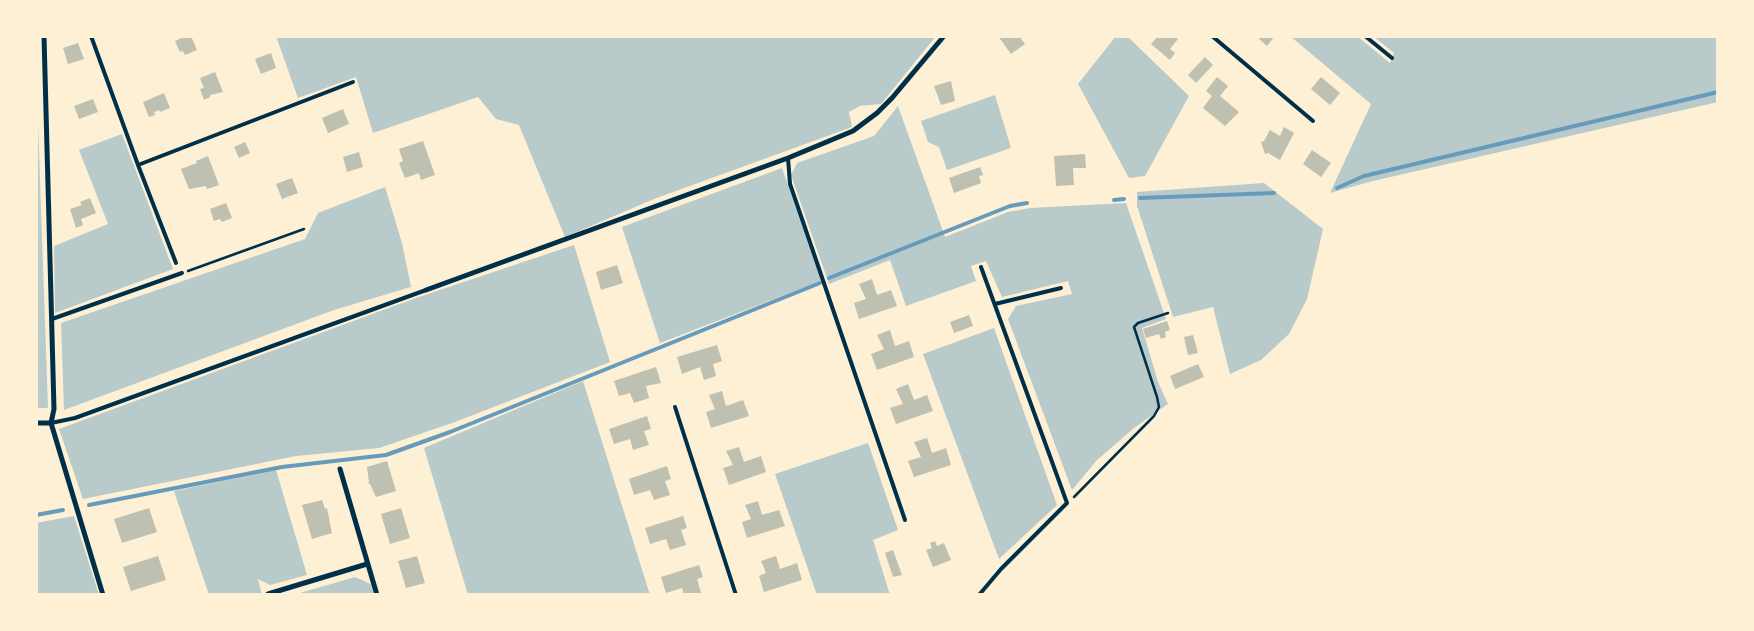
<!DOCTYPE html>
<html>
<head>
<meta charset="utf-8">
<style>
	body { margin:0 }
	#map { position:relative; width:1754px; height:631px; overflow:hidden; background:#fdf0d5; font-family:Raleway,sans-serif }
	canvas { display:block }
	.frame { position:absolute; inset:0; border:38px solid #fdf0d5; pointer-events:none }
</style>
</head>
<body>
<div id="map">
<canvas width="1754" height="631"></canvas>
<div class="frame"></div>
</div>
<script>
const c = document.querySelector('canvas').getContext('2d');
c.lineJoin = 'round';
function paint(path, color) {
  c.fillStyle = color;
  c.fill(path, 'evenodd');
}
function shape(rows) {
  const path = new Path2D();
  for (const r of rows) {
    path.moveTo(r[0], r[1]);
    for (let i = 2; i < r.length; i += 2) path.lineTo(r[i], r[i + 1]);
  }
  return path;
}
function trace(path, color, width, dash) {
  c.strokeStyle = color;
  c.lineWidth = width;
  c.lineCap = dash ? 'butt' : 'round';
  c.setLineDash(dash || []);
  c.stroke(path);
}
const green = shape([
	[276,36,936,36,881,104,860,106,849,112,852,127,654,199,565,237,519,125,496,119,478,97,373,133,356,77,298,98],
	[1116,36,1127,36,1189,96,1145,176,1129,178,1078,84],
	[1290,36,1357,36,1390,63,1394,53,1373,36,1718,36,1718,102,1373,181,1330,193,1371,104],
	[36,66,48,408,36,408],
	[995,95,1011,148,947,170,939,147,928,142,921,121],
	[898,106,945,237,1008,212,1030,208,1126,203,1166,319,1142,328,1158,382,1168,404,1134,428,1097,460,1072,490,1008,319,1016,306,1072,294,1068,281,1002,297,986,261,971,266,976,281,906,306,890,260,829,284,791,175,797,163,874,136],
	[122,134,173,269,55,313,54,246,108,224,79,150],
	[782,168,821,281,660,343,622,227],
	[1264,183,1323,229,1307,299,1289,334,1261,360,1230,374,1213,307,1173,317,1137,206,1137,192],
	[385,187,402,243,411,287,334,310,64,410,61,323,305,239,318,213],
	[574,245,610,362,455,422,379,448,296,456,83,499,59,429,416,298],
	[994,328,1057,505,999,559,923,354],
	[583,381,650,595,468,595,424,448],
	[868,443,898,530,873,540,890,595,817,595,775,474],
	[276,470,307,575,270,585,258,579,262,595,209,595,174,491],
	[74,516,99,595,36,595,36,523],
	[355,577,371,584,374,595,293,595]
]);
const stream = shape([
	[1337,188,1364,176,1718,92],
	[1140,198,1274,193],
	[1114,200,1124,199],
	[829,278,1010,206,1027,203],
	[89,505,282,467,386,455,450,432,820,283],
	[36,515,63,510]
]);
const building = shape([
	[186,36,191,36,197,50,185,55,183,51,180,52,175,41],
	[998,36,1019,36,1025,44,1011,54],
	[1158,36,1174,36,1178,39,1170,49,1175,53,1170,60,1151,44],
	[1261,36,1275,36,1267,46,1259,39],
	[78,43,84,59,68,64,63,48],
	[271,53,276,68,261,74,255,59],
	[1205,57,1213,65,1196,83,1188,75],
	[215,72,223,92,210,95,210,97,204,100,200,89,204,88,200,78],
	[1217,77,1228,86,1220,96,1239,112,1225,126,1203,108,1212,96,1206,91],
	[1321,77,1340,93,1330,105,1311,89],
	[951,81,955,101,941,105,934,86],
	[164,93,170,108,160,112,159,110,154,112,155,115,149,117,143,102],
	[93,99,98,112,79,119,74,106],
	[343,109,349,124,328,133,322,118],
	[1284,127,1294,133,1280,160,1268,153,1265,154,1261,142,1264,141,1270,130,1280,136],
	[423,141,435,175,421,180,419,173,405,178,399,163,403,161,399,149],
	[245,142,250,153,239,158,234,147],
	[1312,150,1331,163,1321,177,1303,164],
	[359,152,363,167,347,172,343,157],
	[1085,154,1086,168,1073,168,1074,185,1056,186,1054,156],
	[208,156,219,185,207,189,206,186,189,189,181,169,197,163,196,161],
	[980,167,983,175,979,176,981,183,954,193,949,178],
	[292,178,298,193,282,199,276,184],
	[90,198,96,213,81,219,83,225,76,228,70,209,82,205,80,202],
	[226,203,232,218,222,222,220,219,214,221,210,209],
	[617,265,623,283,601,290,596,272],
	[872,279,877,295,891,290,897,306,859,319,854,303,866,299,859,284],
	[969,315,973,326,954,333,950,322],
	[1167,321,1170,330,1165,332,1166,337,1161,339,1159,334,1146,338,1143,329],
	[890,330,895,346,909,341,914,357,877,370,871,354,884,349,877,335],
	[1193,335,1198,353,1188,355,1184,337],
	[717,345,722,361,713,364,716,376,704,380,700,367,682,374,677,357],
	[1198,364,1204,377,1175,389,1170,376],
	[656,367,661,383,646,386,649,398,634,403,630,393,619,396,614,381],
	[908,384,914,400,927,395,933,411,896,424,890,408,903,404,896,389],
	[722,391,726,406,743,400,749,416,711,428,706,412,715,409,709,395],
	[647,416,651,429,644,431,649,445,633,450,630,439,614,444,609,429],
	[927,438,932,453,946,448,951,465,914,477,908,461,921,457,914,442],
	[739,447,744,462,761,456,766,472,729,485,723,468,733,465,726,451],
	[387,461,396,491,376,497,370,484,368,483,369,482,367,467],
	[667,466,671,479,665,481,670,495,654,500,650,490,634,495,629,479],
	[322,500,325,509,327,508,332,533,312,539,302,505],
	[758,501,762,515,779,510,785,526,747,538,742,522,751,519,745,505],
	[149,508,157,532,122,543,114,519],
	[401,508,410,538,390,544,381,514],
	[683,516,687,528,681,530,686,545,670,550,666,539,650,544,645,528],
	[935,541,937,546,944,543,951,560,933,567,926,550,932,548,930,543],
	[893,550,902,575,893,577,885,553],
	[158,556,166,580,131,591,123,567],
	[417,556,425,583,406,588,398,561],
	[776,556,780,569,797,563,802,580,764,592,759,576,766,573,761,561],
	[699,565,703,577,697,579,701,593,684,595,682,588,666,593,661,577]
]);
const path = shape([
	[188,271,304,229],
	[1074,497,1154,416,1159,407,1157,397,1134,327,1138,323,1168,313]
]);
const service = shape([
	[91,36,138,165],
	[1212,36,1313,121],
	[1365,36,1392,58],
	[788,158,790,184,905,520],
	[176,263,138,165,353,82],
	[995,304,1061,288],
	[52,319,182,273],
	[675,407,736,595],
	[51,423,75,418,426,290],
	[979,595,1001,569,1067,503,981,267]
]);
const minor = shape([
	[44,36,54,409,51,423],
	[426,290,788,158,853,131,877,113,892,98,944,36],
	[36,423,51,423],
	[51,423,103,595],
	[340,469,377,595],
	[268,594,367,564]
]);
paint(green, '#b9caca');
trace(stream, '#669bbc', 4);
paint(building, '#bec0b2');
trace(path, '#003049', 2.5);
trace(service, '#003049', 4);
trace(minor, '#003049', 5);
</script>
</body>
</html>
